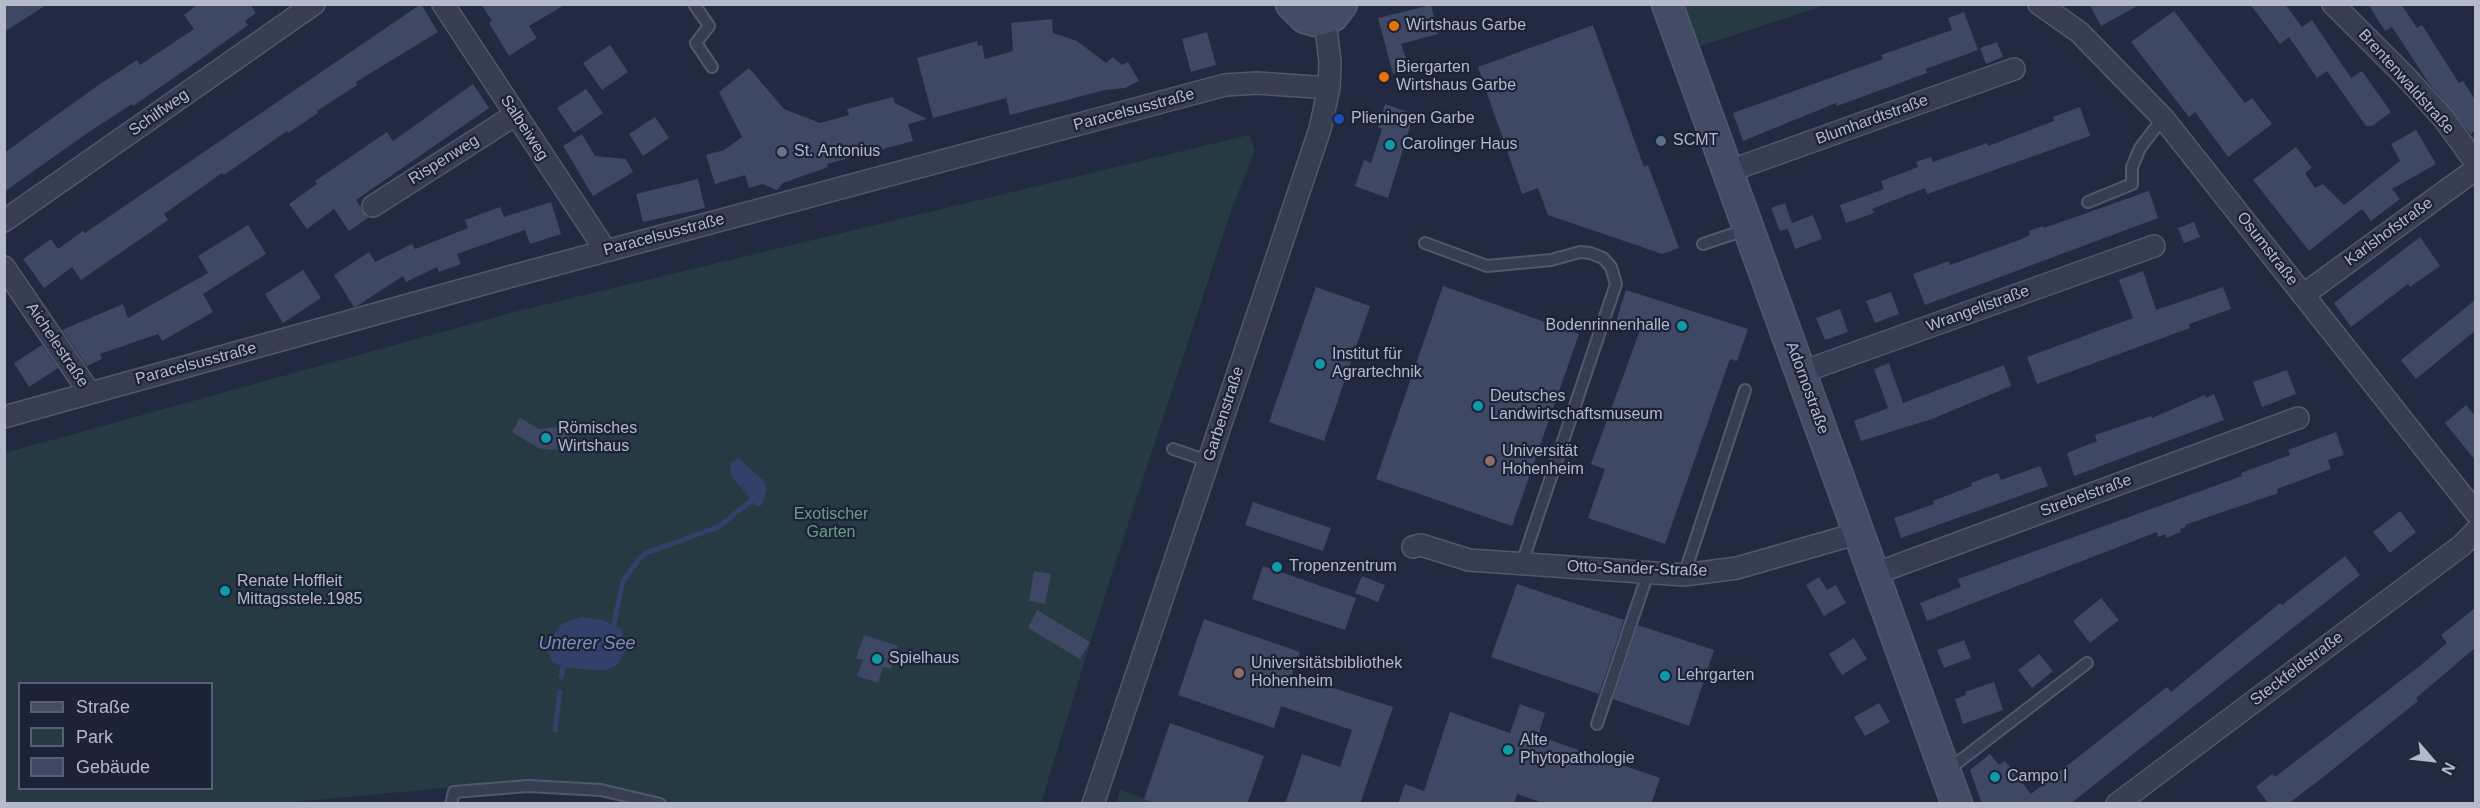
<!DOCTYPE html>
<html>
<head>
<meta charset="utf-8">
<style>
	body { margin:0 }
	#map { position:relative; width:2480px; height:808px; overflow:hidden; background:#222a42; font-family:Helvetica,sans-serif }
	canvas { display:block }
	.frame { position:absolute; inset:0; border:6px solid #b4b9cc; pointer-events:none }
	.legend { position:absolute; left:18px; top:682px; width:195px; height:108px; box-sizing:border-box; background:#1c2237; border:2px solid #595e73; margin:0; padding:8px 10px; list-style:none; font-size:18px; color:#b4b9cc }
	.legend li { display:flex; align-items:center; gap:12px; height:30px }
	.legend b { width:30px; border:2px solid #595e73 }
	.north { position:absolute; left:2402px; top:730px; width:60px; height:60px; -webkit-text-stroke:4px #1c2237; paint-order:stroke; rotate:118deg; font-size:16px; font-weight:700; line-height:24px; text-align:center; color:#b4b9cc }
	.north::after { content:''; display:block; margin:auto; width:21px; height:27px; background:#b4b9cc; clip-path:polygon(50% 0,100% 100%,50% 72%,0 100%) }
</style>
</head>
<body>
<div id="map">
<canvas width="2480" height="808"></canvas>
<div class="frame"></div>
<ul class="legend">
<li><b style="height:8px;background:#444b65"></b>Straße</li>
<li><b style="height:16px;background:#253a43"></b>Park</li>
<li><b style="height:16px;background:#3e4763"></b>Gebäude</li>
</ul>
<div class="north">N</div>
</div>
<script>
const c = document.querySelector('canvas').getContext('2d');
c.lineJoin = 'round';
function paint(path, color) {
  c.fillStyle = color;
  c.fill(path, 'evenodd');
}
function shape(rows) {
  const path = new Path2D();
  for (const r of rows) {
    path.moveTo(r[0], r[1]);
    for (let i = 2; i < r.length; i += 2) path.lineTo(r[i], r[i + 1]);
  }
  return path;
}
function trace(path, color, width, dash) {
  c.strokeStyle = color;
  c.lineWidth = width;
  c.lineCap = dash ? 'butt' : 'round';
  c.setLineDash(dash || []);
  c.stroke(path);
}
function label(font, color, halo, rows, align = 'center') {
  c.font = font + ' Helvetica,sans-serif';
  c.lineWidth = 4.5;
  c.setLineDash([]);
  c.textBaseline = 'middle';
  c.strokeStyle = halo;
  c.fillStyle = color;
  for (const [text, x, y, turn = 0] of rows) {
    c.save();
    c.translate(x, y);
    c.rotate((+turn || 0) * Math.PI / 180);
    c.textAlign = isNaN(turn) ? turn : align;
    if (halo) c.strokeText(text, 0, 0);
    c.fillText(text, 0, 0);
    c.restore();
  }
}
const green = shape([
	[1681,4,1826,5,1694,48],
	[1249,135,1255,150,1231,211,1108,585,1041,803,681,804,600,784,527,780,274,804,5,804,5,453,514,312],
	[20,684,212,684,212,788,20,788],
	[1120,790,1158,803,1116,804]
]);
const water = shape([
	[738,458,764,481,767,490,761,506,756,506,731,475,730,464],
	[581,617,603,620,621,629,626,650,617,665,606,670,590,670,563,667,552,662,549,653,552,636,562,624]
]);
const stream = shape([
	[614,623,623,581,640,558,646,553,718,527,751,501],
	[561,677,563,667],
	[555,730,560,692]
]);
const building = shape([
	[4,4,48,4,4,32],
	[198,4,250,4,256,13,245,21,248,25,198,61,133,106,132,104,86,134,4,192,4,153,97,86,137,60,140,65,194,29,184,15],
	[421,4,438,32,356,82,357,85,317,111,318,113,288,133,287,131,224,175,222,173,164,214,168,220,81,280,72,267,44,288,23,259,51,239,58,249,83,231,85,233],
	[481,4,566,4,529,26,537,38,509,56,489,23,492,21],
	[2089,4,2141,4,2101,26],
	[2250,4,2285,4,2302,27,2312,20,2351,78,2362,71,2391,112,2372,126,2366,126,2327,71,2317,78,2289,37,2280,44],
	[2368,4,2401,4,2417,28,2422,25,2459,83,2463,81,2475,100,2475,131,2471,134,2428,82,2392,27,2385,31],
	[1431,5,1438,34,1401,44,1409,68,1393,74,1378,18],
	[2174,11,2245,103,2252,98,2272,124,2228,157,2195,112,2189,117,2131,42],
	[1964,12,1978,50,1926,69,1927,73,1837,106,1836,103,1743,141,1733,113,1883,59,1881,55,1952,30,1948,18],
	[1052,19,1053,33,1077,41,1106,63,1113,57,1122,65,1128,62,1139,81,1125,88,1105,90,1010,115,1006,98,933,118,917,58,977,41,978,46,982,45,985,59,1013,51,1011,23],
	[1593,25,1644,167,1648,165,1679,248,1662,254,1548,215,1538,188,1522,194,1478,67],
	[1207,32,1216,65,1191,72,1182,39],
	[1997,42,2003,57,1986,64,1980,48],
	[610,45,628,72,602,90,583,63],
	[749,68,784,109,820,123,849,115,847,109,893,97,895,103,927,119,908,124,913,141,827,164,828,167,783,183,777,190,762,184,749,188,745,175,715,184,706,155,724,150,742,137,719,92],
	[473,84,489,108,356,200,368,218,349,231,334,209,307,229,289,204,317,184,315,181,387,132,393,141],
	[586,89,603,113,574,133,557,108],
	[1385,104,1414,114,1388,198,1355,186,1364,160,1371,163,1382,129,1378,127],
	[2080,107,2090,136,1927,194,1925,188,1872,209,1874,213,1846,223,1840,205,1884,189,1881,181,1918,167,1916,162,1931,157,1933,162,1987,143,1988,146,2054,121,2053,117],
	[655,117,669,138,643,156,629,134],
	[2416,130,2436,164,2392,189,2400,199,2371,221,2362,209,2309,251,2253,180,2296,147,2312,168,2305,173,2315,188,2323,184,2344,205,2400,161,2391,144],
	[582,134,595,156,626,159,633,172,593,196,563,146],
	[698,179,705,208,643,222,636,194],
	[2149,191,2158,218,1925,305,1913,274,1949,261,1950,265,2022,239,2030,235,2029,231,2043,226,2044,228],
	[551,202,561,234,530,244,525,230,457,254,461,264,439,272,437,267,406,282,403,276,357,306,354,307,334,275,369,252,375,262,412,244,415,249,468,228,465,220,500,207,504,217],
	[1785,203,1792,223,1813,215,1822,239,1795,249,1788,229,1780,231,1771,208],
	[2194,222,2200,237,2184,243,2178,228],
	[248,225,266,254,203,294,213,312,162,341,158,334,100,354,102,359,87,366,62,330,123,304,128,318,208,273,198,256],
	[2420,237,2440,266,2410,287,2408,284,2351,327,2334,303],
	[303,270,321,298,283,323,265,294],
	[2143,271,2156,310,2223,287,2231,309,2189,324,2190,328,2037,384,2027,357,2133,318,2119,280],
	[1443,286,1579,334,1512,526,1376,479],
	[1316,287,1370,306,1324,441,1269,422],
	[1626,290,1748,329,1737,361,1730,359,1665,544,1588,518,1605,469,1591,464,1640,330,1616,322],
	[1891,292,1899,314,1875,323,1866,301],
	[2475,300,2475,331,2416,379,2401,360],
	[1840,309,1848,332,1825,340,1816,318],
	[42,345,58,368,29,387,14,363],
	[1889,363,1903,403,2004,365,2011,386,1932,419,1861,441,1854,421,1888,408,1874,369],
	[2287,370,2296,394,2262,407,2253,382],
	[2214,394,2224,420,2074,476,2067,453,2097,441,2095,435,2151,416,2152,418,2205,395,2206,398],
	[2466,405,2475,416,2475,460,2445,423],
	[520,418,539,429,567,426,570,448,550,450,538,448,512,432],
	[2336,432,2344,455,2328,460,2331,469,2277,489,2278,493,2185,525,2186,527,2180,529,2181,532,2166,538,2165,534,2158,537,2157,532,1927,621,1920,603,1961,587,1958,579,2242,476,2241,473,2290,455,2288,450],
	[2040,466,2048,486,1901,538,1894,518,1934,504,1933,501,1972,486,1971,483,1998,473,2001,480],
	[1253,502,1331,528,1323,551,1245,525],
	[2400,511,2416,532,2390,553,2373,532],
	[2345,556,2360,575,2070,804,1982,804,1970,770,1990,754,1999,765,2005,761,2031,794,2167,687,2171,692,2280,603,2282,605],
	[1263,566,1356,598,1345,630,1252,599],
	[1034,571,1051,574,1045,604,1029,601],
	[1362,576,1385,585,1378,602,1355,593],
	[1819,577,1827,590,1836,585,1846,603,1824,616,1806,585],
	[1517,584,1624,620,1599,694,1491,657],
	[2101,598,2119,620,2090,643,2073,621],
	[2475,608,2475,648,2416,698,2418,701,2322,778,2288,804,2269,804,2256,787,2272,774,2275,777,2421,665,2447,643,2441,635],
	[1037,610,1090,642,1080,659,1028,628],
	[1204,619,1300,652,1292,675,1393,707,1360,804,1285,804,1302,754,1340,767,1352,730,1281,706,1274,728,1178,695],
	[1638,625,1714,650,1689,726,1613,699],
	[864,635,898,646,891,669,883,667,878,683,857,676,863,660,856,658],
	[1854,638,1867,659,1842,675,1829,654],
	[1964,640,1971,658,1944,668,1937,650],
	[2039,654,2053,671,2032,688,2018,670],
	[1994,682,2003,710,1963,724,1955,699,1966,695,1965,692],
	[1879,703,1890,722,1865,736,1854,717],
	[1520,704,1545,713,1538,736,1660,778,1651,804,1546,804,1517,794,1514,804,1398,804,1405,784,1424,791,1450,712,1510,733],
	[1170,723,1264,756,1247,804,1158,804,1144,799]
]);
const lane = shape([
	[694,4,709,26,696,43,712,67],
	[2088,202,2132,184,2132,167,2140,148,2163,118],
	[1425,243,1487,266,1551,260,1580,252,1590,253,1603,258,1611,267,1616,284,1522,563],
	[1703,244,1748,229],
	[1173,449,1208,461],
	[1684,575,1745,390],
	[1597,724,1648,573],
	[1948,770,2087,663],
	[451,804,454,792,528,786,601,790,660,804]
]);
const street = shape([
	[443,4,606,251],
	[2039,4,2079,32,2163,118,2476,513],
	[2333,4,2407,78,2444,119,2476,163],
	[1729,171,2014,69],
	[373,206,515,115],
	[4,221,314,4],
	[4,267,90,393],
	[2303,295,2476,169],
	[1802,372,2154,246],
	[4,417,505,278,1225,85,1257,83,1329,88],
	[1413,547,1421,545,1469,560,1684,575,1737,568,1859,533],
	[1874,574,2298,418],
	[1093,804,1320,129,1329,88,1330,62,1325,20],
	[2117,804,2461,546,2476,531]
]);
const secondary = shape([
	[1291,4,1305,18,1315,21,1333,16,1342,4],
	[1667,4,1957,804]
]);
const markers = [
	[1394,26,6,"#e8710a"],
	[1384,77,6,"#e8710a"],
	[1339,119,6,"#1a4fb4"],
	[1661,141,6,"#5c6f8a"],
	[1390,145,6,"#0f9aa8"],
	[782,152,6,"#6b7280"],
	[1682,326,6,"#0f9aa8"],
	[1320,364,6,"#0f9aa8"],
	[1478,406,6,"#0f9aa8"],
	[546,438,6,"#0f9aa8"],
	[1490,461,6,"#8d6e63"],
	[1277,567,6,"#0f9aa8"],
	[225,591,6,"#0f9aa8"],
	[877,659,6,"#0f9aa8"],
	[1239,673,6,"#8d6e63"],
	[1665,676,6,"#0f9aa8"],
	[1508,750,6,"#0f9aa8"],
	[1995,777,6,"#0f9aa8"]
];
const poiNames = [
	["Wirtshaus Garbe",1406,26],
	["Biergarten",1396,68],
	["Wirtshaus Garbe",1396,86],
	["Plieningen Garbe",1351,119],
	["SCMT",1673,141],
	["Carolinger Haus",1402,145],
	["St. Antonius",794,152],
	["Bodenrinnenhalle",1670,326,"right"],
	["Institut für",1332,355],
	["Agrartechnik",1332,373],
	["Deutsches",1490,397],
	["Landwirtschaftsmuseum",1490,415],
	["Römisches",558,429],
	["Wirtshaus",558,447],
	["Universität",1502,452],
	["Hohenheim",1502,470],
	["Tropenzentrum",1289,567],
	["Renate Hoffleit",237,582],
	["Mittagsstele.1985",237,600],
	["Spielhaus",889,659],
	["Universitätsbibliothek",1251,664],
	["Hohenheim",1251,682],
	["Lehrgarten",1677,676],
	["Alte",1520,741],
	["Phytopathologie",1520,759],
	["Campo I",2007,777]
];
const streetNames = [
	["Brentenwaldstraße",2406,82,48],
	["Paracelsusstraße",1134,110,-15],
	["Schilfweg",159,113,-35],
	["Blumhardtstraße",1872,120,-20],
	["Salbeiweg",524,128,57],
	["Rispenweg",444,160,-32],
	["Karlshofstraße",2389,232,-36],
	["Paracelsusstraße",664,235,-15],
	["Osumstraße",2267,249,52],
	["Wrangellstraße",1978,309,-20],
	["Aichelestraße",57,345,56],
	["Paracelsusstraße",196,364,-15],
	["Adornostraße",1807,388,70],
	["Garbenstraße",1224,414,-72],
	["Strebelstraße",2086,496,-20],
	["Otto-Sander-Straße",1637,569,2],
	["Steckfeldstraße",2297,669,-37]
];
const parkNames = [
	["Exotischer",831,515],
	["Garten",831,533]
];
const waterNames = [
	["Unterer See",587,644]
];
paint(green, '#253a43');
paint(water, '#334069');
trace(stream, '#334069', 5);
paint(building, '#3e4763');
trace(lane, '#52586c', 14);
trace(street, '#52586c', 24);
trace(secondary, '#52586c', 33);
trace(lane, '#373d52', 10);
trace(street, '#373d52', 21);
trace(secondary, '#444b65', 30);
for (const [x, y, r, color] of markers) {
  const dot = new Path2D();
  dot.arc(x, y, r, 0, 2 * Math.PI);
  c.fillStyle = color;
  c.fill(dot);
  trace(dot, '#1c2237', 2);
}
label('16px', '#b4b9cc', '#1c2237', poiNames, 'left');
label('16px', '#b4b9cc', '#1c2237', streetNames);
label('16px', '#68a07f', '#1c2237', parkNames);
label('italic 18px', '#808ebb', '#1c2237', waterNames);
</script>
</body>
</html>
